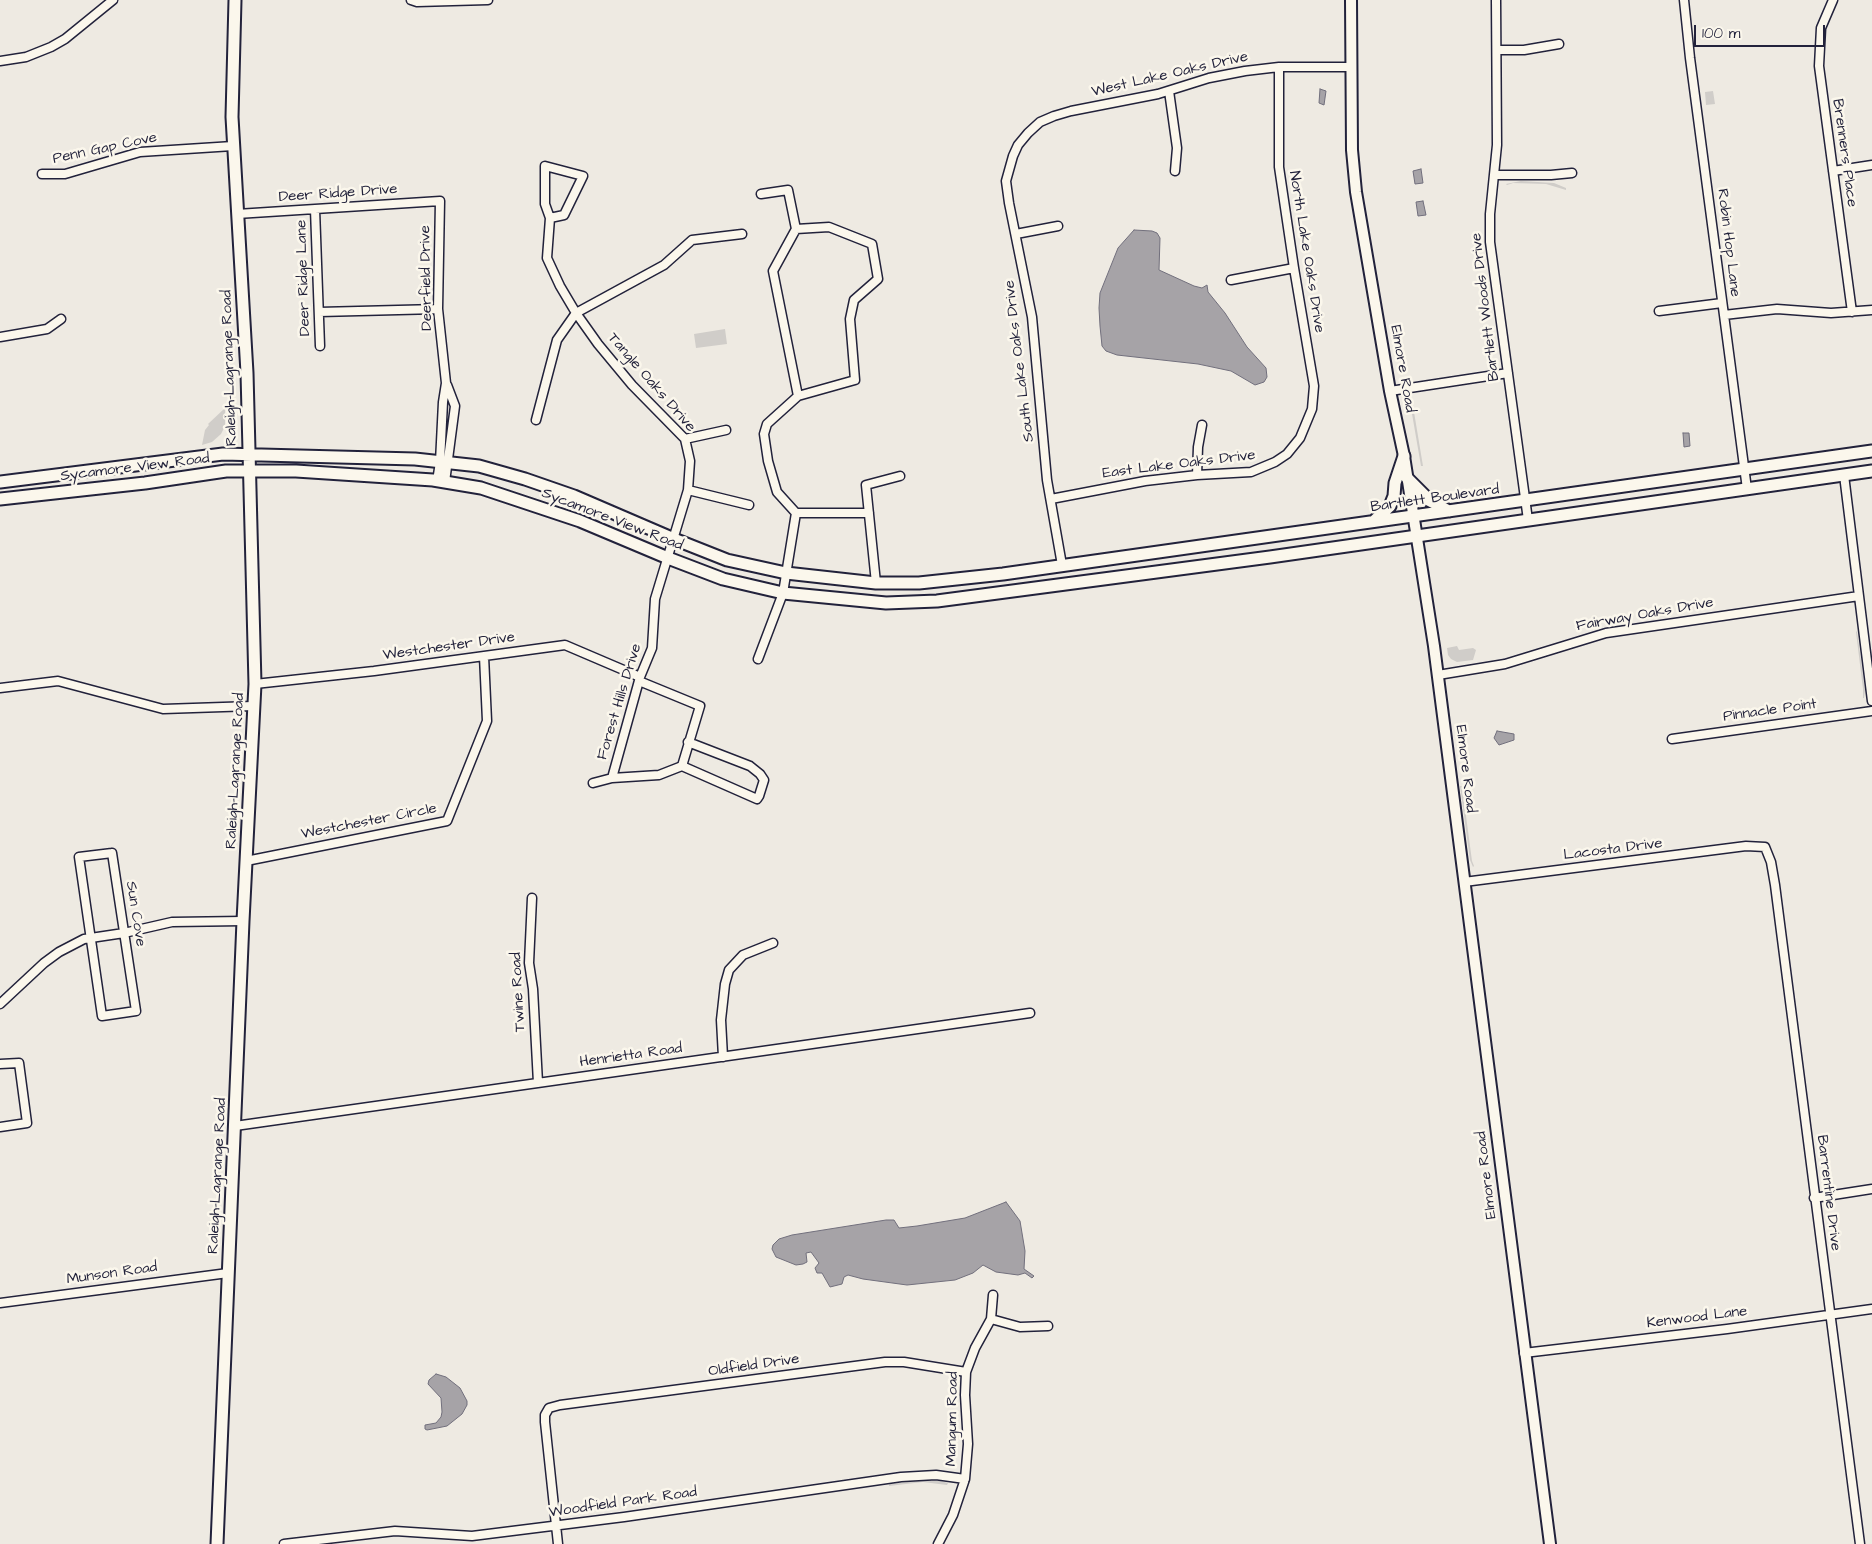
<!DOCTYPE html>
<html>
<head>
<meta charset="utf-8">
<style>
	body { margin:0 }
	#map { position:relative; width:1872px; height:1544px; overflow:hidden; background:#eeeae2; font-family:"Architects Daughter",sans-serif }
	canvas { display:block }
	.scale { position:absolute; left:1694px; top:25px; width:131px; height:22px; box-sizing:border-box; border:2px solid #22223b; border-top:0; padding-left:6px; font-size:15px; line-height:18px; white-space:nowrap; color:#22223b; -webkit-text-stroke:4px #fbf7ec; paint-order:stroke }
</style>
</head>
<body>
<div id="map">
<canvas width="1872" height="1544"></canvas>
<div class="scale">100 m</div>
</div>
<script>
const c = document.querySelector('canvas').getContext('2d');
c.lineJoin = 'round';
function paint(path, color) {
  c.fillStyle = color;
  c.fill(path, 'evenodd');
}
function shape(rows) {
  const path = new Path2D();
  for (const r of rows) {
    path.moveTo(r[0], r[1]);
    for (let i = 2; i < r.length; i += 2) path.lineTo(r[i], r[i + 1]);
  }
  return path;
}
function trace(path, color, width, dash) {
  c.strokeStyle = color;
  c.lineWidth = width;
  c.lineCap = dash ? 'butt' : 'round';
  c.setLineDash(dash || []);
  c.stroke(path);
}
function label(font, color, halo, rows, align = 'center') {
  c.font = font + ' "Architects Daughter",sans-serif';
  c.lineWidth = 5;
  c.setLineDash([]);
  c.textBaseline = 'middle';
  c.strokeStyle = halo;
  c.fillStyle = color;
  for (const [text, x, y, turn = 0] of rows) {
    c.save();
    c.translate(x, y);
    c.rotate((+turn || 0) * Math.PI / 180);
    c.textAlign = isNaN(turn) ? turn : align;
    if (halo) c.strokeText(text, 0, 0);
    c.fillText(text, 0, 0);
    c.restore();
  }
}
const green = shape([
	[1713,91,1715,104,1706,105,1705,92],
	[1521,181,1554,183,1566,188,1566,190,1546,184,1513,183,1507,185,1506,184],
	[725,329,727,344,696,348,694,334],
	[1412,400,1423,466,1421,466,1411,408],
	[225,408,225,426,221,434,212,442,202,445,205,430,209,425,208,424],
	[1857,631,1865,690,1864,698,1863,698,1863,689,1856,632],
	[1457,646,1459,650,1473,648,1476,650,1473,660,1457,662,1451,659,1448,655,1447,648],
	[1460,786,1462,786,1472,861,1474,866,1473,867,1470,860],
	[926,1480,941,1481,948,1483,947,1485,923,1482,889,1486,889,1484]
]);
const water = shape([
	[1320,89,1326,91,1324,105,1319,103,1320,89],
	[1421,169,1423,183,1415,184,1413,171,1421,169],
	[1423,201,1426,215,1418,216,1416,202,1423,201],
	[1134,230,1152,231,1157,233,1160,238,1159,270,1194,286,1202,288,1207,285,1208,292,1225,313,1247,347,1266,368,1267,377,1264,382,1255,385,1231,371,1198,364,1117,355,1106,351,1102,346,1100,326,1099,308,1100,293,1118,248,1134,230],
	[1683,433,1689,433,1690,446,1684,447,1683,433],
	[1497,731,1514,734,1514,740,1499,745,1494,738,1497,731],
	[1006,1202,1020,1221,1025,1251,1024,1269,1034,1276,1032,1278,1025,1273,1018,1275,996,1272,983,1265,973,1273,955,1280,907,1285,863,1279,848,1275,844,1277,842,1284,830,1287,822,1273,817,1273,815,1268,819,1263,811,1252,806,1253,807,1262,803,1264,796,1265,776,1257,772,1249,773,1245,779,1239,792,1235,886,1220,894,1220,899,1228,917,1226,965,1218,1006,1202],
	[436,1374,446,1377,460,1388,467,1401,467,1405,462,1414,447,1426,427,1430,425,1429,425,1425,436,1423,441,1417,442,1412,441,1398,428,1384,429,1380,436,1374]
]);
const minor = shape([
	[411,0,417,2,488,0],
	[1496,0,1497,145,1490,214,1490,242,1528,520],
	[1684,0,1690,58,1747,489],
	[1833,0,1821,28,1819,66,1852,312],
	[1497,50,1524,50,1559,44],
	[0,61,26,57,51,47,65,39,113,0],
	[1169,91,1177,148,1175,171],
	[1833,171,1872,165],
	[42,174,65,174,140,152,233,146],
	[1495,175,1551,175,1572,173],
	[761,194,788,190,796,229],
	[315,209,320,346],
	[237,214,440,201,438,309,446,383,443,402,440,462,437,481],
	[550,218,545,204,545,166,583,176,564,215,550,218,547,258,560,286,576,313,598,344,632,385,685,439,690,461,688,490,655,599,652,648,640,677,612,778],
	[796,229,773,271,798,396],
	[1016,234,1058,226],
	[1231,280,1294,268],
	[1659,311,1722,303],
	[319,312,438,309],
	[1724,315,1777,309,1831,313,1872,310],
	[0,337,47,329,61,319],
	[1390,391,1508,373],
	[536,420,557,340,576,313,664,265,692,240,742,234],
	[685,439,726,430],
	[1197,475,1198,447,1202,425],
	[1844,475,1872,701],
	[445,482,455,406,447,385],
	[688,490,749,505],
	[1051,499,1145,481,1197,475,1251,472,1275,462,1287,454,1300,438,1312,409,1314,386,1294,268,1279,167,1279,67],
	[796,513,869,513],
	[1062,565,1047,480,1032,317,1009,203,1006,181,1013,156,1018,145,1028,133,1040,122,1054,116,1071,111,1158,94,1209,78,1245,71,1279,67,1351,67],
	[876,583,866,485,900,476],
	[758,659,783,593,796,513,777,492,768,461,764,434,767,424,798,396,855,380,850,319,854,300,878,279,872,244,829,227,796,229],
	[1438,675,1505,664,1606,633,1859,596],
	[639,681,700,706,682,766],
	[255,684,374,671,565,645,640,677],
	[0,688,58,681,163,709,253,706],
	[1672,739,1872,711],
	[593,783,612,778,659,775,682,766,757,799,759,796,764,780,760,774,750,766,688,742],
	[112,853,136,1011,102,1016,79,857,112,853],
	[246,861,447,821,487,721,484,656],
	[1464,882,1746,846,1765,847,1771,862,1775,885,1860,1544],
	[532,898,529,963,533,989,538,1083],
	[0,1004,44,963,59,952,84,939,124,933,172,922,243,921],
	[723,1057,721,1020,725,984,729,970,743,955,773,943],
	[0,1064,19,1063,27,1123,0,1127],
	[235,1126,1030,1013],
	[1814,1198,1872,1189],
	[0,1303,228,1273],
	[991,1319,1020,1327,1048,1326],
	[1524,1353,1727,1329,1872,1309],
	[284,1544,395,1531,472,1536,624,1517,901,1477,936,1475,965,1479],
	[558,1544,545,1422,545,1415,549,1408,560,1405,885,1362,904,1362,966,1372],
	[938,1544,953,1515,965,1479,968,1444,965,1395,966,1372,975,1348,991,1319,993,1295]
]);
const tertiary = shape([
	[1351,0,1352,150,1356,192,1390,391,1404,456,1434,646,1550,1544]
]);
const secondary = shape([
	[1407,478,1430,501,1449,511],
	[0,482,223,454,415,459,479,466,525,479,574,496,674,539,727,560,786,573,876,583,919,583,1003,574,1872,451],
	[0,499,145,483,226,471,296,471,433,480,481,488,580,521,668,558,723,579,783,593,886,603,937,601,1270,557,1872,471],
	[1374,521,1390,506,1394,496,1395,483,1404,456],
	[217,1544,243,921,255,684,247,373,232,117,235,0]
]);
const streetNames = [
	["West Lake Oaks Drive",1170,75,-13],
	["Penn Gap Cove",105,149,-12],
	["Brenners Place",1844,153,82],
	["Deer Ridge Drive",338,194,-4],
	["Robin Hop Lane",1728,243,83],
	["North Lake Oaks Drive",1306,252,81],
	["Deer Ridge Lane",304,278,-92],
	["Deerfield Drive",427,278,-91],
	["Bartlett Woods Drive",1486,307,-97],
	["South Lake Oaks Drive",1020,361,-97],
	["Raleigh-Lagrange Road",230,368,-92],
	["Elmore Road",1402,369,80],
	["Tangle Oaks Drive",651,383,49],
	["East Lake Oaks Drive",1179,465,-7],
	["Sycamore View Road",135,468,-7],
	["Bartlett Boulevard",1435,499,-8],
	["Sycamore View Road",612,520,21],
	["Fairway Oaks Drive",1645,615,-10],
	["Westchester Drive",449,647,-8],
	["Forest Hills Drive",620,702,-73],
	["Pinnacle Point",1770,711,-8],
	["Elmore Road",1465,769,83],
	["Raleigh-Lagrange Road",236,771,-87],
	["Westchester Circle",369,822,-11],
	["Lacosta Drive",1613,850,-7],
	["Sun Cove",135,914,81],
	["Twine Road",519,992,-93],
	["Henrietta Road",631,1056,-8],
	["Elmore Road",1487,1175,-97],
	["Raleigh-Lagrange Road",218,1176,-87],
	["Barrentine Drive",1828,1193,83],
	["Munson Road",112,1274,-8],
	["Kenwood Lane",1697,1318,-7],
	["Oldfield Drive",754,1366,-8],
	["Mangum Road",953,1419,-89],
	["Woodfield Park Road",623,1503,-8]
];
paint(green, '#d0cdc9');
paint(water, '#a6a3a7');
trace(water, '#716f7c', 1);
trace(minor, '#22223b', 11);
trace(tertiary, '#22223b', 14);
trace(secondary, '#22223b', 15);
trace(minor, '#fbf7ec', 8);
trace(tertiary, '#fbf7ec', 10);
trace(secondary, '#fbf7ec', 11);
label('15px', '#22223b', '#fbf7ec', streetNames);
</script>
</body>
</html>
